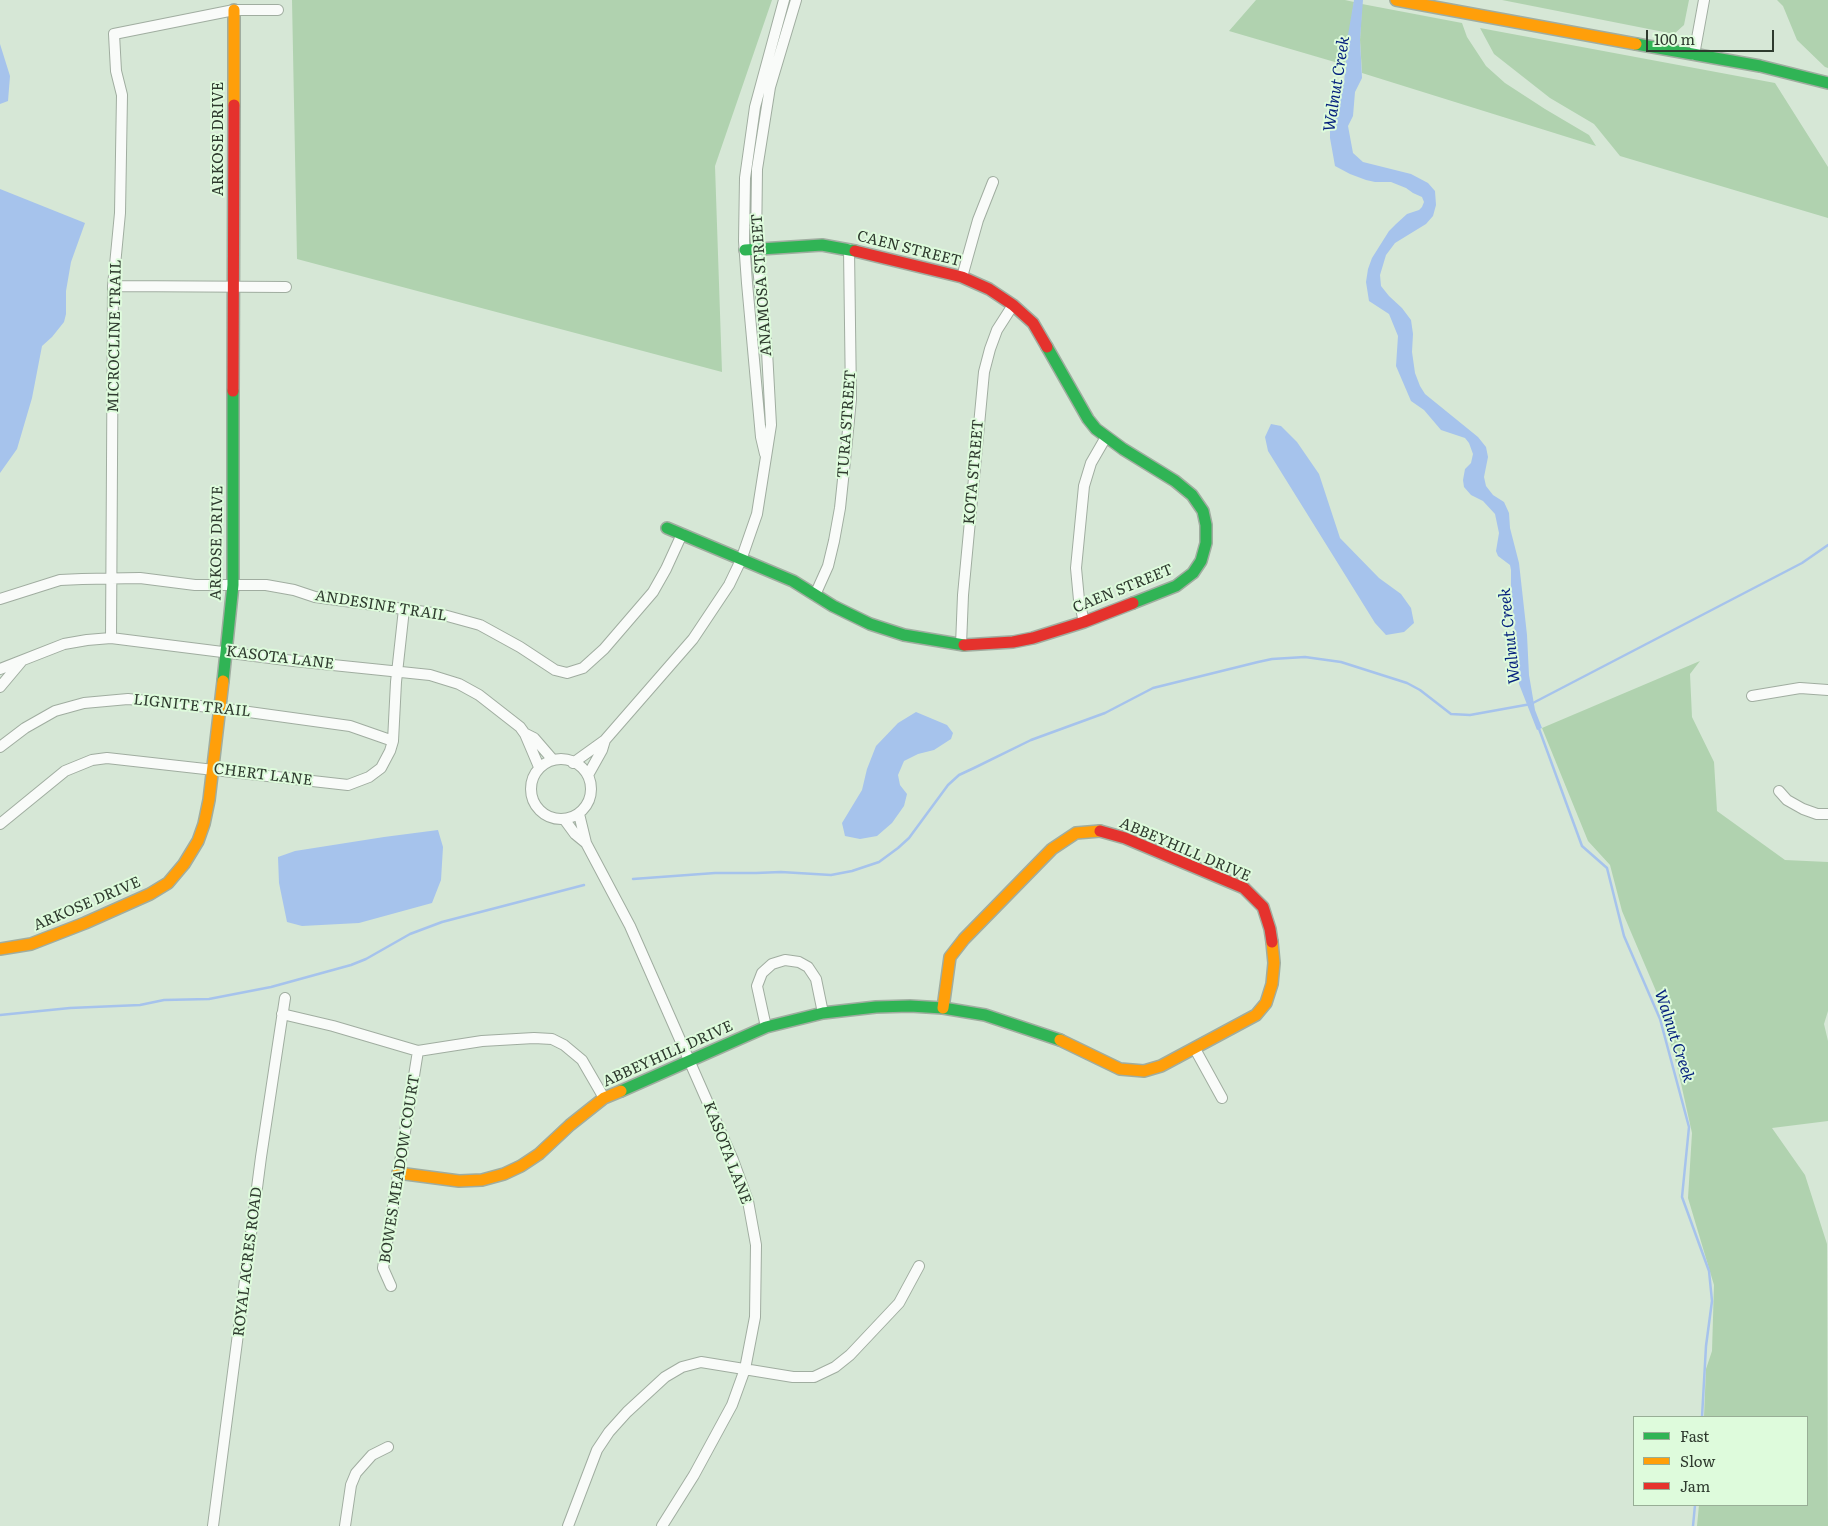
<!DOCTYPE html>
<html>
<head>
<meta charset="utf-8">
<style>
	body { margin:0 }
	#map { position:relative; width:1828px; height:1526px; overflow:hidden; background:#d6e7d6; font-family:Literata,serif }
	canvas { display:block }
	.legend { position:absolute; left:1633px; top:1416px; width:175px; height:90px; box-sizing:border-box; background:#defbdc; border:1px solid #98ae96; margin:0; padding:6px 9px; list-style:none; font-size:15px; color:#2e3a2e }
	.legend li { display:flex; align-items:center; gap:10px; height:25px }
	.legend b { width:25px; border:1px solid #98ae96 }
	.scale { position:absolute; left:1646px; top:30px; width:128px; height:22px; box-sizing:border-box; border:2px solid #2e3a2e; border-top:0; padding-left:6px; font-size:15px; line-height:18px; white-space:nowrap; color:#2e3a2e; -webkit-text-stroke:4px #defbdc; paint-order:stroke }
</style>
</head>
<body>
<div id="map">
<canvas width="1828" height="1526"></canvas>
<ul class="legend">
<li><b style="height:6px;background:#30b455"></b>Fast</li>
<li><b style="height:6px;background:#ff9f0a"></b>Slow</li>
<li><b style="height:6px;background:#e5322d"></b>Jam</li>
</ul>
<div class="scale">100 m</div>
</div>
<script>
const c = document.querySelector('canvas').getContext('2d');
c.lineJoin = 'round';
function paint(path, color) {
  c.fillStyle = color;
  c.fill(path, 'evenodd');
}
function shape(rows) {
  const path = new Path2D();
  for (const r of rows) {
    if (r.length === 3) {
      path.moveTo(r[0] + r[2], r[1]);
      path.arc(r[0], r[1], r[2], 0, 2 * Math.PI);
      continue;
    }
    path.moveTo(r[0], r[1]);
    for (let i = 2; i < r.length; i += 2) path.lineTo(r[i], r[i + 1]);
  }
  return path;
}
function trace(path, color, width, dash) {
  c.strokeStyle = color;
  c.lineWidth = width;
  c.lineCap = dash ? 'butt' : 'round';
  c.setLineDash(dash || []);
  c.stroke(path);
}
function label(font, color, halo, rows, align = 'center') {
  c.font = font + ' Literata,serif';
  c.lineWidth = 4;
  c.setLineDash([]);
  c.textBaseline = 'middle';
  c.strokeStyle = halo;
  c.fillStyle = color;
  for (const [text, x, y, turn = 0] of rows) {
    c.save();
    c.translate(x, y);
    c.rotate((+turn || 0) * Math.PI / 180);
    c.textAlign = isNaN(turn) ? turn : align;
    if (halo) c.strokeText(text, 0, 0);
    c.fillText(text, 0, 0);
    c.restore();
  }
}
const green = shape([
	[292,0,772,0,715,166,722,372,297,259],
	[1256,0,1345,0,1354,2,1345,65,1229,31],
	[1502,0,1689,0,1684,25,1674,34],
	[1777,0,1828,0,1828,68,1825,67,1797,40,1783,6],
	[1362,4,1462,23,1467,37,1486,66,1505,83,1545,109,1589,135,1596,146,1362,73,1360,40],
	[1480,28,1775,83,1828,167,1828,218,1620,156,1594,124,1550,98,1494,54],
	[1700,661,1690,674,1692,717,1714,762,1717,811,1785,860,1828,862,1828,1011,1824,1024,1828,1041,1828,1121,1772,1128,1805,1175,1827,1244,1828,1526,1697,1526,1699,1505,1807,1505,1807,1417,1704,1417,1706,1369,1712,1351,1714,1285,1688,1198,1692,1133,1678,1070,1656,991,1622,911,1610,865,1588,841,1542,728]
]);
const water = shape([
	[1354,0,1363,0,1360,40,1362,78,1355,92,1353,116,1348,126,1353,153,1363,162,1411,174,1428,183,1435,191,1436,205,1433,216,1426,224,1395,243,1386,255,1380,275,1381,286,1389,296,1402,308,1411,320,1413,334,1412,352,1415,373,1420,386,1425,394,1478,437,1486,447,1488,457,1484,477,1486,486,1493,495,1504,502,1509,513,1510,528,1519,563,1527,635,1529,675,1535,710,1542,728,1537,730,1519,684,1511,585,1511,570,1510,565,1498,556,1496,551,1499,533,1495,514,1483,501,1471,495,1464,487,1463,480,1465,469,1471,463,1473,454,1469,443,1465,438,1441,430,1424,410,1411,401,1396,366,1398,336,1389,314,1369,301,1366,282,1368,269,1372,258,1389,231,1396,224,1407,214,1419,210,1422,207,1424,202,1422,197,1413,193,1406,188,1391,182,1375,182,1366,180,1350,174,1335,166,1330,138,1330,116,1344,83,1348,35],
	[0,44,10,76,8,101,0,104],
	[0,189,85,223,71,262,66,291,66,314,64,322,52,337,42,346,32,398,17,449,0,473],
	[1271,424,1281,426,1297,442,1319,474,1340,538,1379,578,1401,594,1411,608,1414,623,1404,632,1386,635,1375,623,1268,451,1265,437],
	[916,712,947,725,953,733,951,739,934,750,918,754,904,761,898,775,900,785,907,794,904,806,892,823,877,836,860,839,845,836,842,823,862,790,867,769,876,746,898,723],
	[438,830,443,847,441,880,432,903,359,923,302,926,287,922,279,883,278,857,295,851,384,837]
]);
const stream = shape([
	[1538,726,1582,846,1607,868,1624,936,1660,1019,1689,1127,1682,1197,1709,1271,1712,1301,1706,1346,1702,1417],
	[633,879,715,873,756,873,781,872,831,875,852,871,879,862,898,848,909,838,948,785,959,775,974,768,1031,740,1105,713,1153,688,1258,662,1272,659,1305,657,1341,662,1407,683,1420,690,1451,714,1470,715,1531,704,1802,563,1828,545],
	[0,1015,70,1008,140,1005,164,1000,209,999,271,987,351,965,366,959,410,934,442,922,584,885],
	[1693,1526,1695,1505]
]);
const street = shape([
	[1694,55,1704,0],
	[962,277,978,220,993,182],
	[113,286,286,287],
	[765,454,761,437,747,283,744,241,745,178,755,107,784,0],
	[815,595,828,566,834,541,840,508,846,451,851,399,849,249],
	[0,599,60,580,82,579,140,578,195,585,266,585,294,590,315,597,440,614,480,625,520,647,555,670,567,673,583,668,604,649,653,592,666,569,682,534],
	[1084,622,1079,600,1076,568,1084,486,1091,463,1106,437],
	[111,638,113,286,120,213,122,95,116,71,114,34,234,10,278,10],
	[961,645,963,595,984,372,990,349,997,330,1013,305],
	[0,669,64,644,87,640,111,638,294,661,430,675,459,684,479,695,520,727,525,734,539,767],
	[0,687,21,662],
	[1752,696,1800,688,1828,690],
	[526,734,534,738,553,760],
	[0,747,25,728,55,711,84,703,128,699,220,708,350,726,393,741],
	[561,789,30],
	[573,763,605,740,693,639,729,585,741,560,757,514,771,425,767,351,756,249,757,169,770,87,796,0],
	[588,775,602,750,605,740],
	[1779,791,1787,800,1803,809,1817,814,1828,814],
	[579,814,586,843,630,926,733,1160,748,1201,756,1245,755,1317,745,1369,732,1405,694,1475,662,1526],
	[564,819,575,834,586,843],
	[0,824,65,771,92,760,107,758,348,785,369,777,381,768,390,751,393,741,396,682,404,609],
	[282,1014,333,1026,418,1051,482,1041,534,1038,552,1039,564,1045,582,1060,604,1098],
	[766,1027,757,986,762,973,772,964,785,960,799,962,808,967,816,979,823,1013],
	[1195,1049,1222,1098],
	[391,1286,383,1268,418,1051],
	[213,1526,261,1157,285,998],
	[345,1526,351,1485,356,1473,372,1455,388,1447],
	[568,1526,597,1450,609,1432,627,1412,665,1377,682,1367,701,1362,793,1377,814,1377,835,1367,850,1355,899,1303,919,1266]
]);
const fast = shape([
	[1636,44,1760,66,1828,83],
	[745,250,822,245,855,251],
	[1047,347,1088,419,1096,429,1123,449,1175,481,1192,495,1203,511,1206,525,1206,543,1201,561,1193,573,1176,586,1133,603],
	[667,528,793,581,833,606,870,624,904,635,964,645],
	[223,681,233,585,233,391],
	[621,1091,766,1027,823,1013,876,1007,910,1006,943,1008,985,1015,1060,1040]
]);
const slow = shape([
	[1396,0,1636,44],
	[234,105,234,10],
	[0,949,31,944,85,923,150,894,168,883,184,864,198,841,204,824,209,800,223,681],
	[943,1008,950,957,964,939,1052,849,1076,833,1100,831],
	[1060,1040,1120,1069,1144,1071,1161,1066,1256,1015,1266,1003,1272,984,1274,963,1272,942],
	[398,1173,459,1181,482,1180,504,1174,521,1166,539,1154,570,1125,604,1098,621,1091]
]);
const jam = shape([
	[855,251,962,277,989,289,1013,305,1033,323,1047,347],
	[233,391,234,105],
	[964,645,1013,642,1033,638,1084,622,1133,603],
	[1100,831,1125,838,1244,888,1263,907,1270,929,1272,942]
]);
const streetNames = [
	["ARKOSE DRIVE",219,139,-90],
	["CAEN STREET",909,249,14],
	["ANAMOSA STREET",762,285,-94],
	["MICROCLINE TRAIL",115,336,-89],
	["TURA STREET",847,424,-86],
	["KOTA STREET",974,472,-85],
	["ARKOSE DRIVE",217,543,-89],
	["CAEN STREET",1123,589,-22],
	["ANDESINE TRAIL",381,606,9],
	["KASOTA LANE",280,658,7],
	["LIGNITE TRAIL",192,706,6],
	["CHERT LANE",263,775,7],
	["ABBEYHILL DRIVE",1185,850,23],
	["ARKOSE DRIVE",87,904,-23],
	["ABBEYHILL DRIVE",668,1054,-24],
	["KASOTA LANE",727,1153,69],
	["BOWES MEADOW COURT",400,1169,-81],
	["ROYAL ACRES ROAD",248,1262,-83]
];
const waterNames = [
	["Walnut Creek",1337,84,-81],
	["Walnut Creek",1510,636,-96],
	["Walnut Creek",1674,1036,72]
];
paint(green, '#b0d2af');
paint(water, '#a6c3ec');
trace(stream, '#a6c3ec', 2.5);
trace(street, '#a0ada0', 12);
trace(fast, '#a0ada0', 14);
trace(slow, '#a0ada0', 14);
trace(jam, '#a0ada0', 14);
trace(street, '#f9fbf9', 10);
trace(fast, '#30b455', 11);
trace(slow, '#ff9f0a', 11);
trace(jam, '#e5322d', 11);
label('15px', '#2e3a2e', '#defbdc', streetNames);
label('italic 16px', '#031f7d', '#defbdc', waterNames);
</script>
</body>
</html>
